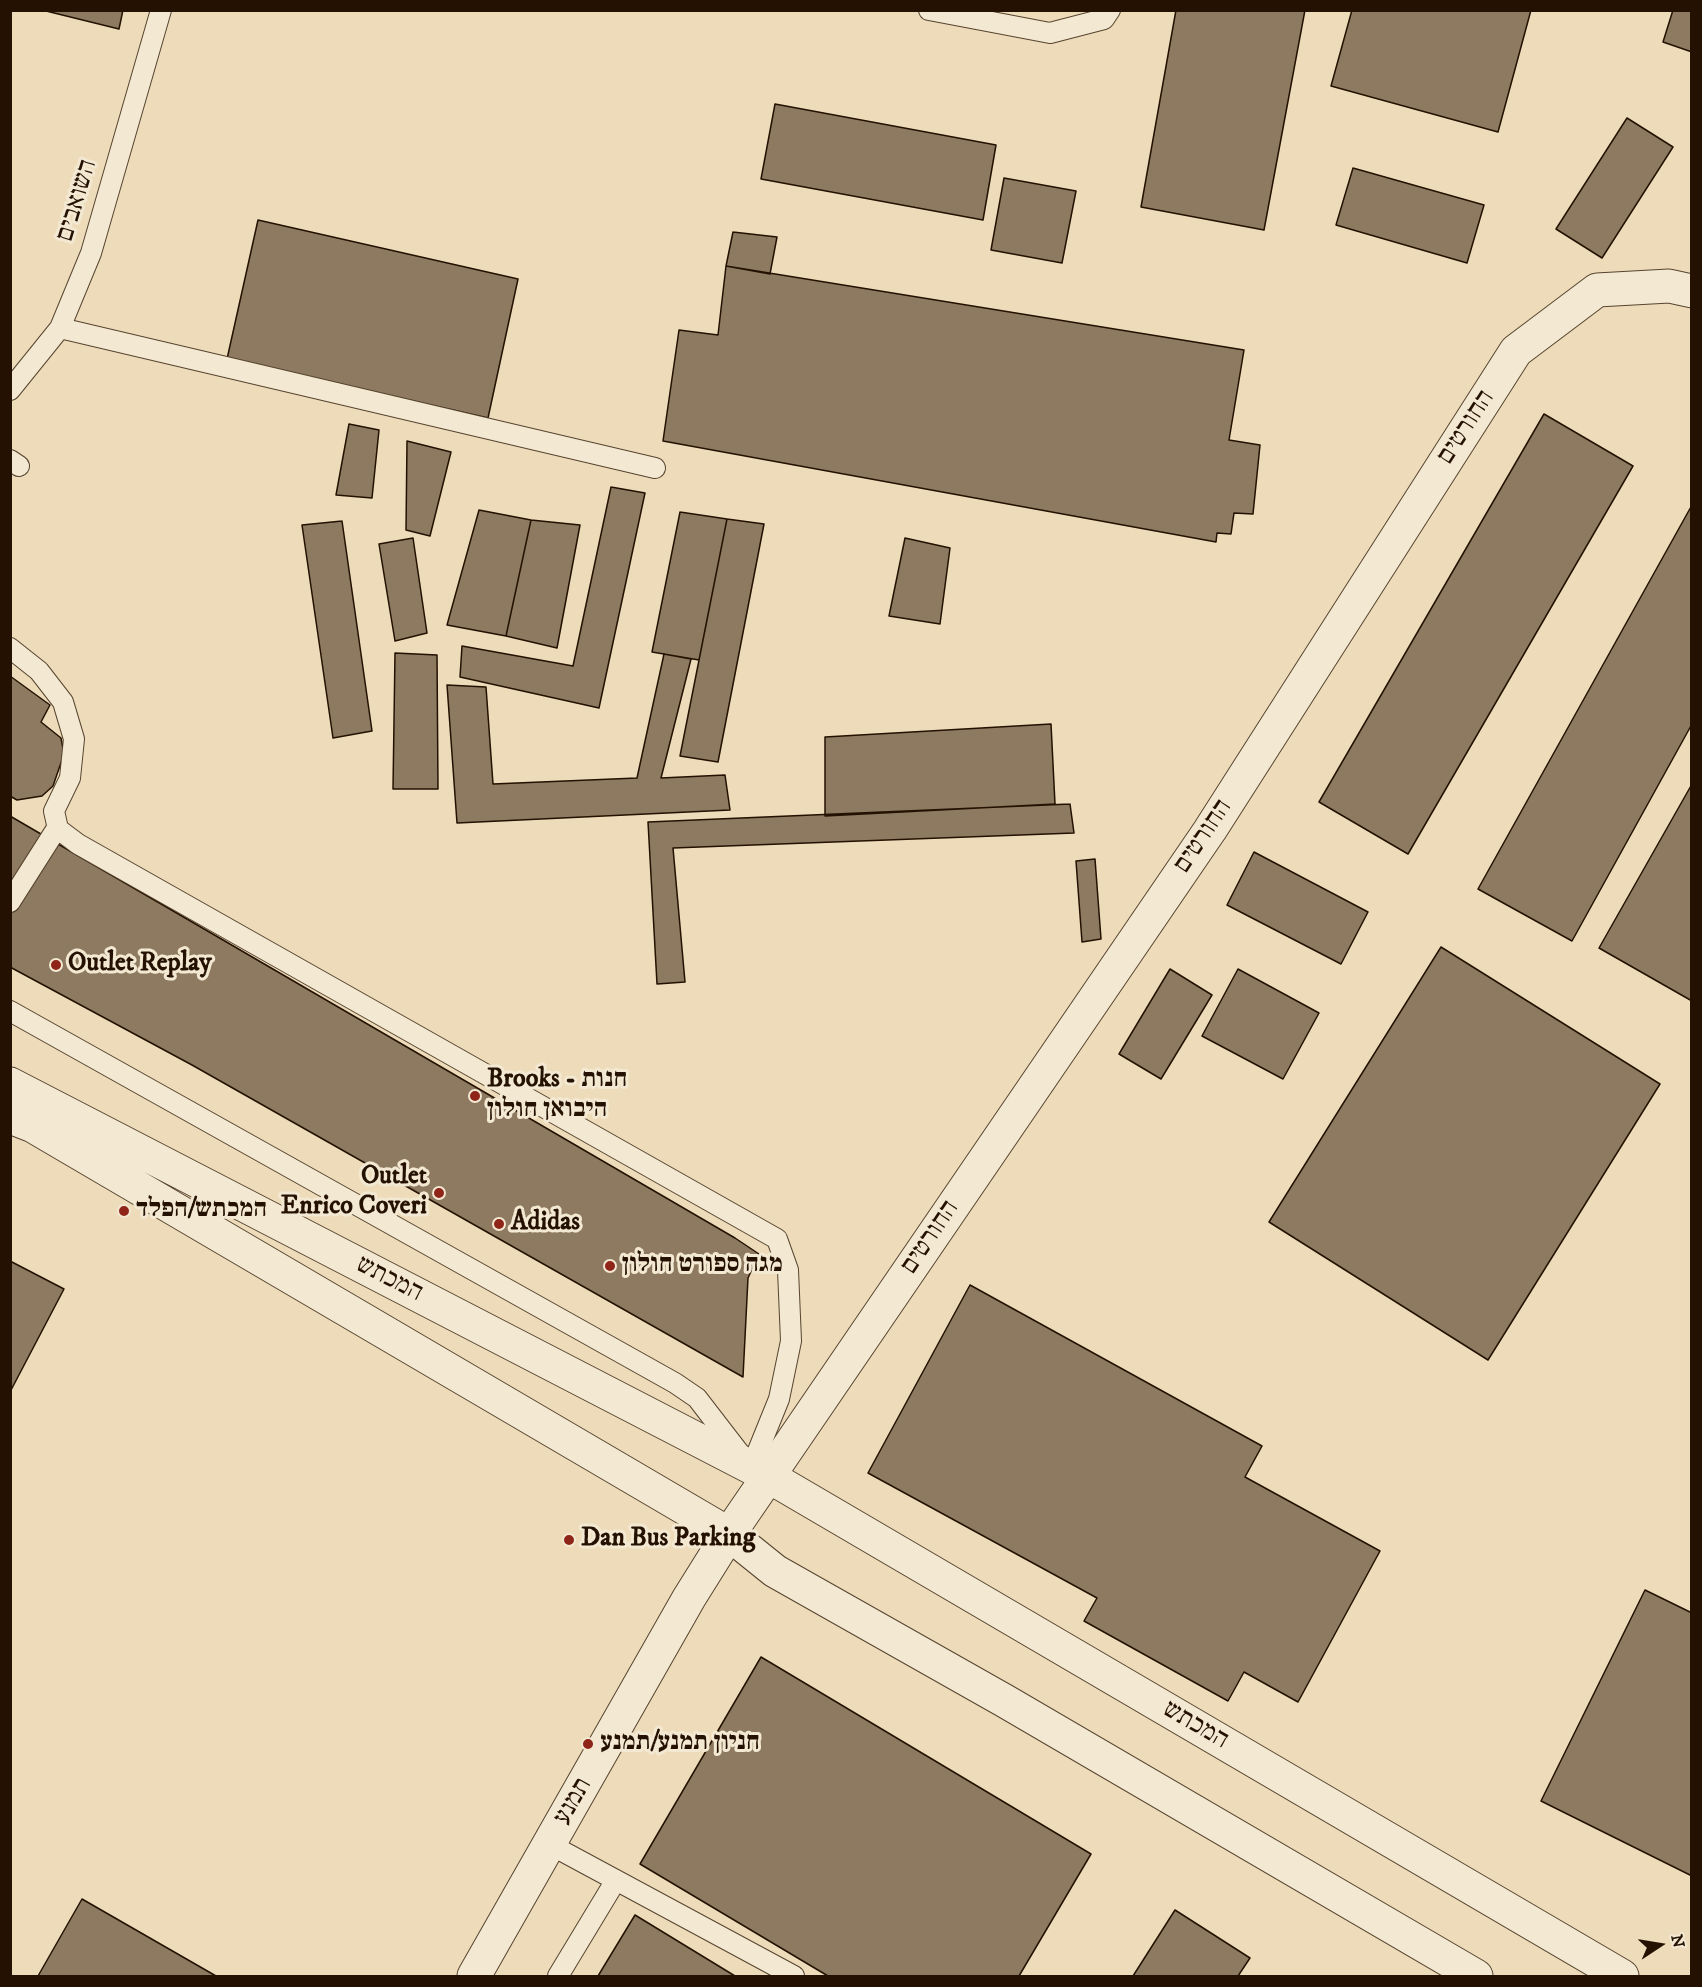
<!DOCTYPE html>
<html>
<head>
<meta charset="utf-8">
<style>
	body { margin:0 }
	#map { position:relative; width:1702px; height:1987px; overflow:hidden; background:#eddbba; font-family:"IM FELL DW Pica",serif }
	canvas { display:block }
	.frame { position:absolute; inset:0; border:12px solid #241101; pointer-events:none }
	.north { position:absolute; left:1630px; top:1915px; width:60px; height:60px; -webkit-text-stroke:4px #f3e8d2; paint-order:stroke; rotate:78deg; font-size:16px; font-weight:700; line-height:24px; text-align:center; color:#241101 }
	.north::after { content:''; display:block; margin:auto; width:21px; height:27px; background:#241101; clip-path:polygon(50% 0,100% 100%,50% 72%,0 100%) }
</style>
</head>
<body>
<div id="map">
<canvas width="1702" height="1987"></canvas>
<div class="frame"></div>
<div class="north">N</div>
</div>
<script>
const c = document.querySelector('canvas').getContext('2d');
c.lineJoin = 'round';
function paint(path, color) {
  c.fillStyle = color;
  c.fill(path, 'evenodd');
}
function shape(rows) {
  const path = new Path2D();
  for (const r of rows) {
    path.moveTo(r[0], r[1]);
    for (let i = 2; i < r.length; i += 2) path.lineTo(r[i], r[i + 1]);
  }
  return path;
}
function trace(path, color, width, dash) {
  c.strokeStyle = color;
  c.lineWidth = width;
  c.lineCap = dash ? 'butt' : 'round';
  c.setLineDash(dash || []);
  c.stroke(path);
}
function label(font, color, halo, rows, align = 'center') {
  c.font = font + ' "IM FELL DW Pica","Frank Ruhl Libre",serif';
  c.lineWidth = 6;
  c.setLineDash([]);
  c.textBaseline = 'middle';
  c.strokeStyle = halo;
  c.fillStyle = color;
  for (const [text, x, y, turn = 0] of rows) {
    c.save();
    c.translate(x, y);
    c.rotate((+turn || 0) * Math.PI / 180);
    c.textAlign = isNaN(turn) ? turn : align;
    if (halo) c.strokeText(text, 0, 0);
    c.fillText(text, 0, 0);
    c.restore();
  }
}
const building = shape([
	[42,10,123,10,119,29,42,10],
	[1176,10,1305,10,1264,230,1141,207,1176,10],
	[1352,10,1531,10,1498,132,1331,86,1352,10],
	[1673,10,1692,10,1692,52,1663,42,1673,10],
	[775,104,996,145,983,220,761,179,775,104],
	[1627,118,1673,147,1602,258,1556,229,1627,118],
	[1353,168,1484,205,1467,263,1336,225,1353,168],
	[1004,178,1076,191,1062,263,991,250,1004,178],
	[258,220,518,279,488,418,227,359,258,220],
	[733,232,777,237,770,274,726,266,733,232],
	[726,266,1244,350,1229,440,1260,445,1253,514,1234,513,1231,534,1217,533,1216,542,663,441,679,330,718,335,726,266],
	[1544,414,1633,466,1408,854,1319,802,1544,414],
	[349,424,379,430,372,498,336,495,349,424],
	[407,441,451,452,430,536,406,530,407,441],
	[611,487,645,493,599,708,460,677,462,646,573,666,611,487],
	[1692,505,1692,724,1572,941,1478,889,1692,505],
	[479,510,531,520,506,636,447,625,479,510],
	[680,512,727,519,699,660,652,652,680,512],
	[727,519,764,524,718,762,680,756,727,519],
	[531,520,580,525,557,648,506,636,531,520],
	[342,521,372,731,333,738,302,525,342,521],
	[413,538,427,633,395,641,379,544,413,538],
	[905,538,950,548,940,624,889,616,905,538],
	[395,653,437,655,438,789,393,789,395,653],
	[664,654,691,659,661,778,725,775,730,810,457,823,447,685,486,687,493,784,637,778,664,654],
	[10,676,50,705,41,722,61,738,64,754,53,786,42,796,17,800,10,796,10,676],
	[1051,724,1055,804,825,816,825,737,1051,724],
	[1692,784,1692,1001,1599,948,1692,784],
	[1070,804,1074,833,673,848,685,982,657,984,648,822,1070,804],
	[10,816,735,1238,759,1254,748,1278,743,1377,192,1065,10,967,10,816],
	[1254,852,1368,912,1341,964,1227,905,1254,852],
	[1095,859,1101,939,1082,942,1076,861,1095,859],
	[1441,947,1660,1084,1488,1360,1269,1222,1441,947],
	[1170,969,1212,995,1161,1079,1119,1054,1170,969],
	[1238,969,1319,1013,1283,1079,1202,1036,1238,969],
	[10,1261,64,1289,10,1392,10,1261],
	[970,1285,1262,1446,1245,1477,1380,1551,1298,1702,1244,1672,1228,1701,1084,1621,1097,1598,868,1473,970,1285],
	[1645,1590,1692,1613,1692,1876,1541,1801,1645,1590],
	[761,1657,1091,1854,1019,1976,828,1976,640,1864,761,1657],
	[82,1899,216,1976,38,1976,82,1899],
	[1175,1910,1250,1958,1238,1976,1133,1976,1175,1910],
	[635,1915,735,1976,598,1976,635,1915]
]);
const service = shape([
	[929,10,1050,33,1104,19,1110,10],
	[60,328,655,468],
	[10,390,60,328,91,253,161,10],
	[10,460,19,466],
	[10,648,39,671,63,702,74,739,70,778,54,811,58,829,78,844,777,1239,788,1270,791,1341,779,1399,751,1468,697,1398,675,1383,10,1011],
	[10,902,57,828,58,829],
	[549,1844,794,1976],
	[558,1976,616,1880]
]);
const minor = shape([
	[474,1976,689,1598,729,1534,1210,830,1516,351,1597,290,1669,286,1692,291]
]);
const tertiary = shape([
	[10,1084,768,1476,1622,1976],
	[10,1117,33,1126,729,1534,775,1571,1005,1701,1476,1976]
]);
const markers = [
	[56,965,6,"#8f2418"],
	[475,1096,6,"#8f2418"],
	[439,1193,6,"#8f2418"],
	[124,1211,6,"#8f2418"],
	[499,1224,6,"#8f2418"],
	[610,1266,6,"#8f2418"],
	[569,1540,6,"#8f2418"],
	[588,1744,6,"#8f2418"]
];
const streetNames = [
	["השואבים",78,201,-73],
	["החורטים",1467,428,-57],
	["החורטים",1204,837,-56],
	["החורטים",931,1238,-56],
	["המכתש",389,1280,27],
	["המכתש",1195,1726,30],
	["תמנע",574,1802,-60]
];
const poiNames = [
	["Outlet Replay",68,965],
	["Brooks - חנות",487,1081],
	["היבואן חולון",487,1111],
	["Outlet",427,1178,"right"],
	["Enrico Coveri",427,1208,"right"],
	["המכתש/הפלד",136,1211],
	["Adidas",511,1224],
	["מגה ספורט חולון",622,1266],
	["Dan Bus Parking",581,1540],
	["חניון תמנע/תמנע",600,1744]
];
paint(building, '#8d7a61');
trace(building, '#241101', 1.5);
trace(service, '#56442f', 22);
trace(minor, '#56442f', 35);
trace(tertiary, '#56442f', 35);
trace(service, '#f3e8d2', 20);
trace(minor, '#f3e8d2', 33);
trace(tertiary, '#f3e8d2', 33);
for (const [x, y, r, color] of markers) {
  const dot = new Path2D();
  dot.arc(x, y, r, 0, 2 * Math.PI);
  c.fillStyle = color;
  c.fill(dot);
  trace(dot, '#f3e8d2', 2);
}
label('26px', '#241101', '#f3e8d2', streetNames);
label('bold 26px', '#241101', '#f3e8d2', poiNames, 'left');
</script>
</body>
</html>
